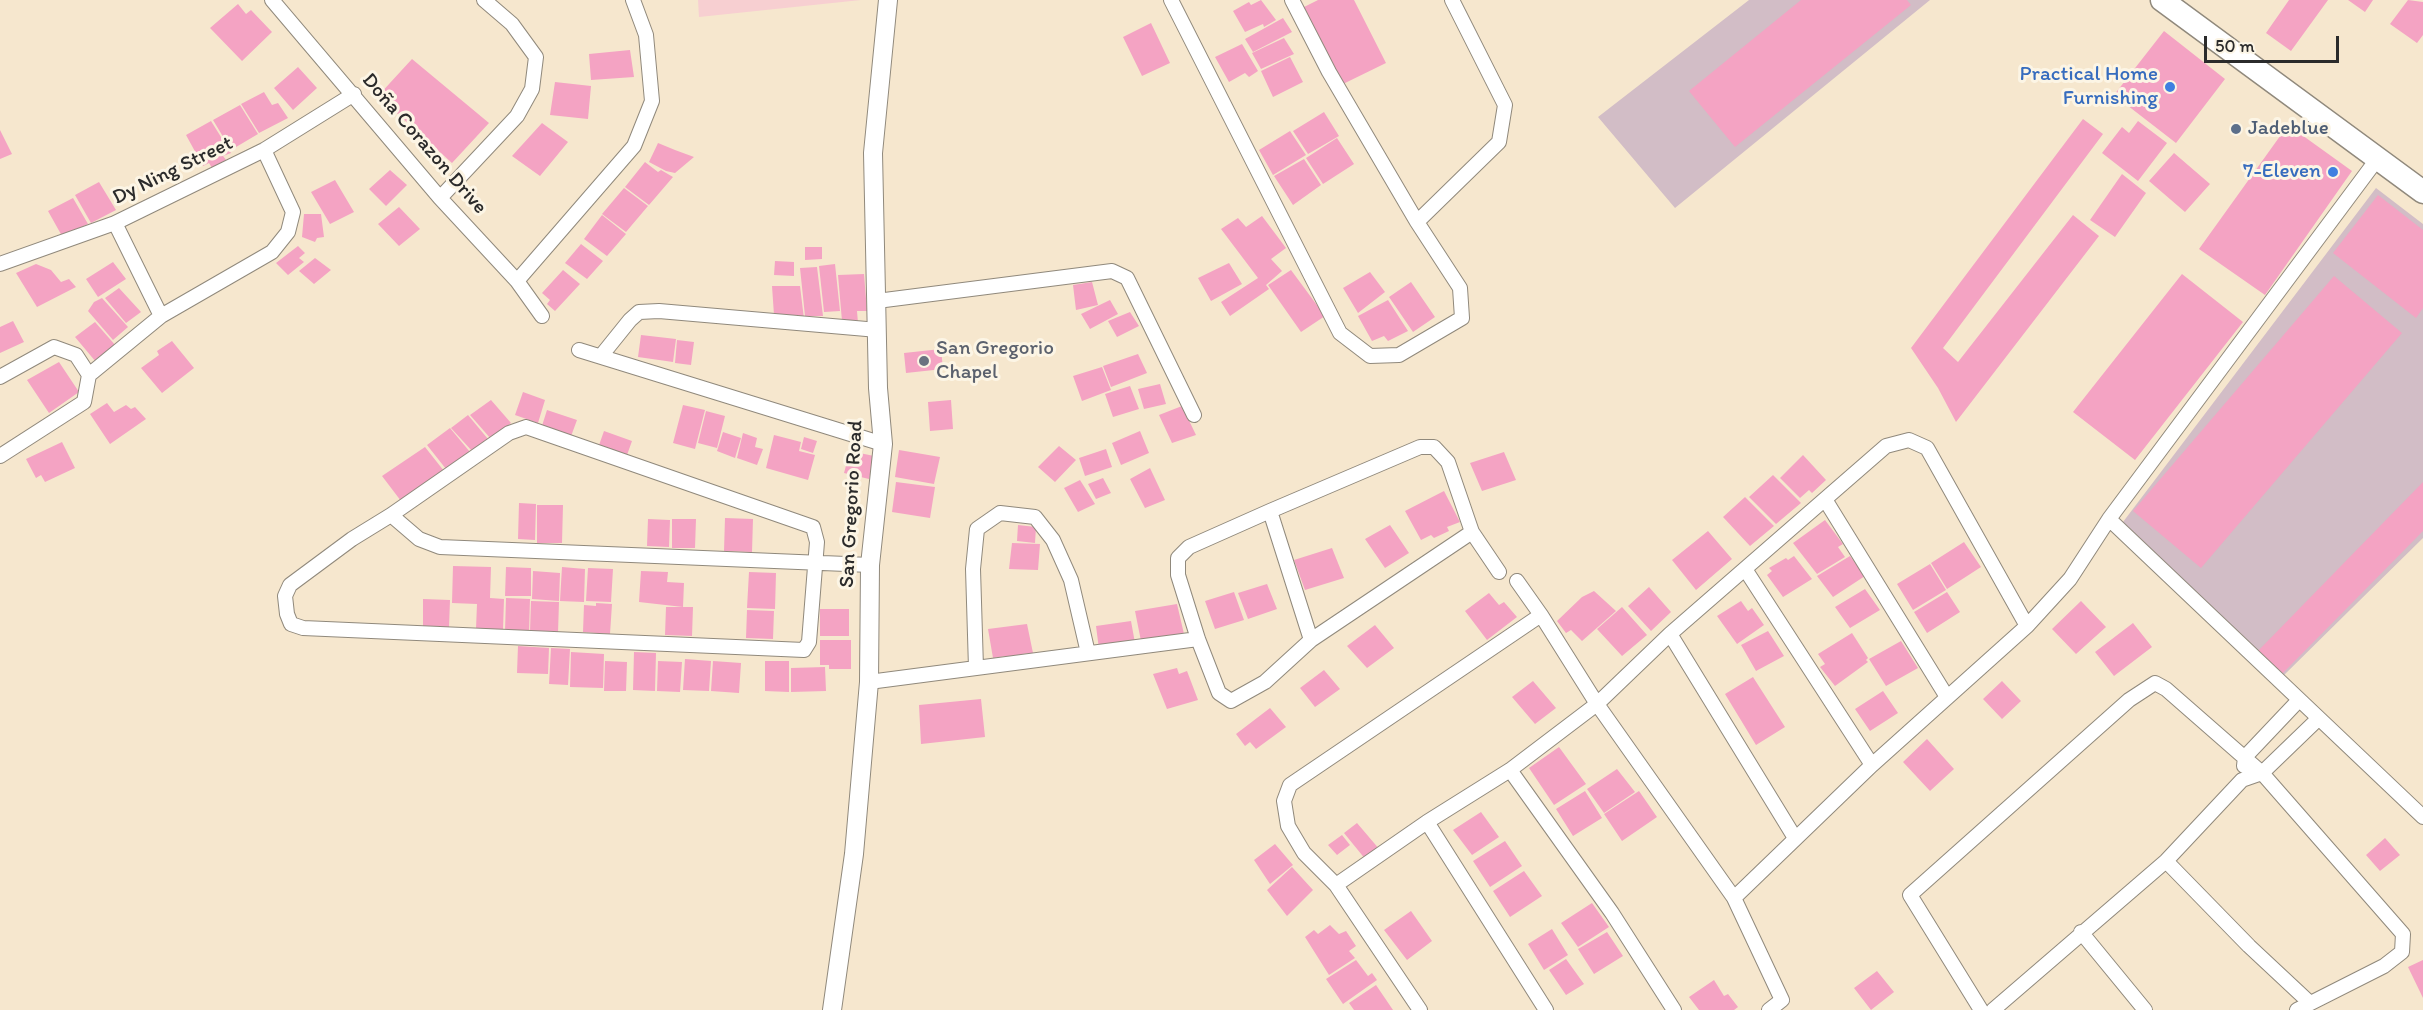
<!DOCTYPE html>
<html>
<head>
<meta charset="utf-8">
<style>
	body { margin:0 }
	#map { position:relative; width:2423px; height:1010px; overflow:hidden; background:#f6e7ce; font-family:Itim,sans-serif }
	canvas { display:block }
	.scale { position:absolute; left:2204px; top:36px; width:135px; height:27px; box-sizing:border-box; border:3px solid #2b2b2b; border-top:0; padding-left:8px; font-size:18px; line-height:21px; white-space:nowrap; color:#2b2b2b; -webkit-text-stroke:4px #fcf5e5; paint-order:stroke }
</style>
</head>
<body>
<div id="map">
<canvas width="2423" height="1010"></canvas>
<div class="scale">50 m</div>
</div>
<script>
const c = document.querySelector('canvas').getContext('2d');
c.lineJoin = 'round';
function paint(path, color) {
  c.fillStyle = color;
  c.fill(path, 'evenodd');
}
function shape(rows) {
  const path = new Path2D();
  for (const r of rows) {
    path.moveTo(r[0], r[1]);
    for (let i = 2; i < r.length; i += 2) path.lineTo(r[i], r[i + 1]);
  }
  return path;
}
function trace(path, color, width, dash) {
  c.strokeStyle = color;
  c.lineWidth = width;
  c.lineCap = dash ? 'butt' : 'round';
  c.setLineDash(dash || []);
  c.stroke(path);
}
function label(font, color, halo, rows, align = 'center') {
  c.font = font + ' Itim,sans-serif';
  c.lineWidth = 6;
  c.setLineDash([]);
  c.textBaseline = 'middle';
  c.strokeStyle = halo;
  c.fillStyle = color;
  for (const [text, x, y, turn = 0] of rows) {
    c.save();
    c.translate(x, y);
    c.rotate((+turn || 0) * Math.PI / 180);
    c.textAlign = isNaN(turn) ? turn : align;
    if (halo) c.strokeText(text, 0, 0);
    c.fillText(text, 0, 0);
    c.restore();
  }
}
const built = shape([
	[698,0,861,0,699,17]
]);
const industrial = shape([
	[1749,0,1930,0,1675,208,1598,117],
	[2376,188,2423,224,2423,538,2280,679,2123,522]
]);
const building = shape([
	[1261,0,1276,20,1264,27,1263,24,1245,32,1233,11,1249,2,1251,5],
	[1318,0,1354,0,1386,63,1343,84,1304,7],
	[1801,0,1907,0,1911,5,1735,147,1689,91],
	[2289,0,2328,0,2291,51,2266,33],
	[2348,0,2373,0,2365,12],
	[2408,0,2423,2,2423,35,2417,43,2390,24],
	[238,4,246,14,251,10,272,32,242,61,210,28],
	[1283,18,1292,32,1253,52,1245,39],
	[1151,23,1170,63,1142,76,1123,37],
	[2164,31,2225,79,2176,143,2114,95],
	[1284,38,1294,54,1261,69,1252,53],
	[1242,44,1258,71,1249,77,1245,73,1229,82,1215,57],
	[630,50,634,77,591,80,589,54],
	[1290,57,1303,82,1273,97,1261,71],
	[412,59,489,123,452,163,378,96],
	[298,67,317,88,293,110,274,88],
	[555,82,591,86,588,119,550,115],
	[264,92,272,105,278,103,288,118,259,133,241,104],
	[240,105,258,134,231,150,213,120],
	[1324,112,1339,136,1308,154,1293,131],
	[2083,119,2103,134,1943,348,1958,362,2073,215,2099,236,1956,422,1938,388,1911,348],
	[211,121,231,153,223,156,227,161,212,168,209,163,203,166,186,135],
	[2138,121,2167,143,2138,181,2102,153,2122,127,2129,133],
	[542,123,568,142,540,176,512,156],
	[2288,125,2352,171,2265,295,2199,249],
	[0,130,12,154,0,159],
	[1290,131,1306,155,1273,175,1259,150],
	[1337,138,1354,164,1323,184,1306,158],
	[658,143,675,150,694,157,675,173,666,171,649,162],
	[2174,153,2210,184,2185,212,2149,181],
	[1304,159,1321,185,1293,205,1274,176],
	[645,162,658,172,661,170,673,177,649,205,625,187],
	[390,170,407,185,386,206,369,189],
	[2122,174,2146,193,2115,237,2090,220],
	[335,180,354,212,330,224,311,192],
	[99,182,116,210,91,223,75,195],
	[624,188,648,206,626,232,602,214],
	[2378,195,2423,230,2423,308,2416,318,2333,253],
	[73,198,88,224,62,236,48,211],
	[399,207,420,229,399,246,378,224],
	[304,214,321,214,324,237,317,238,315,242,302,237],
	[602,215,626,234,607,256,584,239],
	[1262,216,1286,248,1271,259,1282,271,1266,285,1269,289,1230,316,1221,302,1258,278,1221,229,1238,218,1246,227],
	[581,244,603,261,587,279,565,263],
	[298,246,305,253,299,258,304,262,288,275,276,263],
	[805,247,822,247,822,259,805,260],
	[315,258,331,270,314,284,299,271],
	[775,261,794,262,794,276,774,275],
	[113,262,126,279,98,297,86,279],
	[1229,263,1242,284,1211,301,1198,278],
	[36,264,51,270,61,282,69,279,76,287,37,307,16,273],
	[835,264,840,311,824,312,819,266],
	[817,267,823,316,805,316,800,268],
	[563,270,580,284,555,311,547,304,550,300,542,293],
	[1291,270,1325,316,1301,332,1268,285],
	[1370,272,1385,292,1358,313,1343,288],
	[864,274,867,311,857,311,858,323,842,321,838,275],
	[2182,274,2243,322,2135,460,2073,412],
	[2334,276,2402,333,2201,568,2133,511],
	[1092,282,1098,305,1076,310,1073,285],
	[1411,282,1435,317,1413,332,1389,297],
	[772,286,800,286,804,319,774,315],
	[119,288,141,312,126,323,105,298],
	[102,298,128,327,113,340,88,311,94,302],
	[1110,300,1118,314,1090,329,1081,314],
	[1388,300,1408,331,1388,341,1384,336,1372,341,1358,316],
	[1130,312,1139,326,1117,337,1108,321],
	[13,321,24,342,0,353,0,327],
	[95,322,116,346,96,362,75,337],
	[641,335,676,339,673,362,638,357],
	[677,340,694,342,691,365,675,363],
	[172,341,194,368,162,393,141,368,159,355,157,351],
	[941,349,943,369,906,373,904,353],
	[1138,354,1147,373,1111,387,1103,366],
	[59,362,79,392,49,413,27,380],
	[1102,367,1111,390,1082,401,1073,376],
	[1160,384,1166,404,1144,409,1138,389],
	[1130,386,1139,409,1113,417,1105,394],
	[523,392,545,400,538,423,515,415],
	[491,400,511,423,491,439,470,415],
	[951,400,953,429,930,431,928,402],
	[107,403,114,412,126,405,131,409,135,407,146,419,110,444,90,414],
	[683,405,705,410,695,449,673,443],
	[1182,406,1196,435,1172,443,1159,415],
	[547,410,577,420,570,439,541,429],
	[706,411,725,416,717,448,698,443],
	[468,415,488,439,472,451,451,428],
	[450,428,470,452,446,469,427,445],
	[604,431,632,441,627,455,598,448],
	[1140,431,1149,453,1121,465,1112,443],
	[723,432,741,438,735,458,717,451],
	[743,433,757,438,755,447,763,449,757,465,737,458],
	[774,435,801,442,799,451,815,455,808,480,766,468],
	[804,437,817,441,813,453,801,449],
	[62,442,75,468,45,482,41,475,36,478,26,459],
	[1059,446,1076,460,1055,482,1038,467],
	[425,447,444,471,401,501,382,476],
	[1106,449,1112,467,1085,476,1079,458],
	[899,450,940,457,934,484,895,477],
	[850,451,874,456,869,479,844,473],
	[1504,452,1516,480,1482,491,1470,463],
	[1803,455,1826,480,1812,493,1809,490,1800,498,1780,478],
	[1150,468,1165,500,1145,508,1130,479],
	[1773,475,1801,503,1776,524,1749,497],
	[1103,478,1111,493,1096,499,1088,484],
	[1080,480,1095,504,1078,512,1064,488],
	[896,482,935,487,930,518,892,512],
	[2423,482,2423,531,2280,676,2256,653],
	[1444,491,1460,522,1447,527,1449,531,1434,538,1431,535,1421,540,1405,511],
	[1745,497,1774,526,1750,546,1723,517],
	[519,503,536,504,535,540,518,539],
	[537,505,563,505,562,543,537,543],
	[725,518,753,519,752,552,724,551],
	[648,519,670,520,669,547,647,546],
	[672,519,696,519,695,548,672,548],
	[1825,520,1843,544,1838,547,1845,557,1817,574,1793,543],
	[1018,525,1036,527,1035,543,1017,541],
	[1390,525,1409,553,1385,568,1365,539],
	[1708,531,1732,559,1696,590,1672,560],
	[1964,542,1981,567,1947,589,1931,563],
	[1012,543,1040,544,1038,570,1009,569],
	[1332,548,1344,578,1305,590,1294,560],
	[1794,556,1812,579,1783,597,1767,575,1772,571,1769,568,1786,558,1788,560],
	[1850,556,1865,576,1833,597,1817,576],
	[1930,564,1946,590,1913,610,1897,584],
	[453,566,491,567,490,598,504,599,503,630,476,629,477,604,452,603],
	[506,567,531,568,531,596,505,596],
	[562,567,585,569,584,602,560,601],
	[588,568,613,569,611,602,586,601],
	[533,571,560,573,559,601,532,599],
	[641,571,668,572,667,582,684,583,683,607,639,602],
	[749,572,776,573,775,609,747,608],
	[1267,584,1277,609,1248,619,1238,593],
	[1649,587,1671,612,1651,631,1628,606],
	[1865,589,1880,610,1850,628,1835,607],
	[1594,591,1616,611,1582,641,1571,630,1566,633,1557,621,1582,597],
	[1234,592,1244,620,1215,629,1205,601],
	[1947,592,1960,612,1927,633,1914,612],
	[1489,593,1499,605,1504,602,1517,617,1487,640,1465,611],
	[506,598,530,599,529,632,505,632],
	[423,599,450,600,449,628,423,628],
	[531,601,559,602,558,633,530,632],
	[1741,601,1748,611,1752,608,1764,625,1737,644,1717,616],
	[2081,601,2106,627,2076,654,2052,629],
	[596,603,612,604,610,634,583,632,584,605,596,606],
	[1177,604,1184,634,1141,641,1135,611],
	[666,607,693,607,692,636,665,635],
	[1622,607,1647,635,1622,656,1597,629],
	[820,609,849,609,849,636,820,636],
	[747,610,774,611,773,639,746,638],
	[1131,621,1135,643,1099,649,1096,626],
	[2133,623,2152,647,2114,676,2095,652],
	[1027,624,1033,653,1022,654,1023,659,1007,661,1006,656,993,658,988,629],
	[1375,625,1394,648,1367,668,1347,646],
	[1768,631,1784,656,1756,671,1741,645],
	[1852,633,1868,658,1866,660,1868,662,1835,686,1820,667,1825,664,1818,654],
	[820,640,851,640,851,669,829,669,829,665,820,665],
	[1901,641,1918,668,1886,686,1869,659],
	[518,646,549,648,548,674,517,673],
	[551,648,570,649,568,685,549,684],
	[571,652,604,654,603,688,570,687],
	[634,652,656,653,655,691,633,690],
	[685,659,711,661,709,691,683,690],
	[605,661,627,662,626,691,604,691],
	[658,661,682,662,680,692,657,691],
	[713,661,741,663,739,693,711,691],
	[765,661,789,661,789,692,765,691],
	[825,667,826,691,791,692,791,668],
	[1177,668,1179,674,1187,671,1198,700,1167,709,1153,674],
	[1324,670,1340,689,1315,707,1300,688],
	[1753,677,1785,727,1756,745,1725,694],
	[1533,681,1556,708,1535,724,1512,697],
	[2002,681,2021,701,2002,719,1983,699],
	[1883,691,1898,713,1870,731,1855,709],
	[981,699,985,737,921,744,919,705],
	[1270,708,1286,727,1256,749,1250,742,1245,746,1236,734],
	[1927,739,1954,769,1930,791,1903,762],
	[1559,747,1586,784,1554,805,1529,768],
	[1617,769,1635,792,1604,813,1587,789],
	[1585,791,1602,818,1573,836,1556,809],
	[1639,791,1657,817,1622,841,1604,814],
	[1481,812,1499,837,1472,855,1453,830],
	[1357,823,1380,850,1366,860,1344,833],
	[1342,835,1350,845,1337,855,1328,845],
	[2385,838,2400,855,2380,871,2366,855],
	[1505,841,1522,866,1490,887,1473,861],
	[1275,844,1293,865,1270,884,1254,860],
	[1292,867,1313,890,1287,916,1267,890],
	[1524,871,1542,896,1510,917,1493,891],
	[1592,903,1609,927,1578,947,1561,923],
	[1411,911,1432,941,1407,960,1384,930],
	[1330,925,1339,934,1346,931,1356,946,1349,951,1355,958,1329,975,1305,937,1314,930,1318,934],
	[1552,929,1568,955,1544,970,1528,944],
	[1607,932,1623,956,1594,974,1578,949],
	[1566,959,1584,984,1566,995,1549,970],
	[1356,960,1368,976,1372,973,1377,980,1343,1004,1326,979],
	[2423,960,2423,998,2408,967],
	[1877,971,1894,992,1871,1010,1854,988],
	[1714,980,1724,996,1728,994,1738,1007,1734,1010,1699,1010,1689,997],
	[1376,985,1393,1010,1354,1010,1349,1003]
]);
const minor = shape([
	[272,0,440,198,517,281,542,316],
	[1171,0,1340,333,1370,356,1399,355,1462,318,1460,288,1417,222,1329,72,1292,0],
	[2378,158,2109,519,2423,817],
	[440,198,517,116,532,89,536,57,512,24,484,0],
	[1417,222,1499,142,1505,105,1452,0],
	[115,223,161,316],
	[0,264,115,223,264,150,354,94],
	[517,281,634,146,652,101,646,35,633,0],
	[877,301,1112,271,1127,278,1194,415],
	[579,350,883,444],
	[601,356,630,320,639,312,659,311,878,330],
	[0,377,54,347,76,355,89,375],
	[526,427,813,527,817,542,809,642,804,650,303,628,291,624,287,614,285,596,290,585,352,539,391,515,509,433,526,427],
	[0,456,84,402,89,375,161,316,272,252,288,232,293,212,264,150],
	[1826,501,1947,697],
	[1270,511,1311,640],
	[391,515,419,539,440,547,870,565],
	[1472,532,1311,640,1265,682,1231,701,1219,693,1198,639,1178,575,1178,558,1189,547,1270,511,1420,447,1434,447,1448,462,1472,532,1499,572],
	[1745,569,1872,765],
	[1517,581,1541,615,1597,704,1734,898,1782,1000,1769,1010],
	[1670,634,1795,838],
	[976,668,973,569,977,529,1000,513,1035,517,1053,540,1071,580,1088,653],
	[869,682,1198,639],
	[2244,766,2245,757,2299,700],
	[1510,770,1612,913,1674,1010],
	[1427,822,1546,1010],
	[2166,861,2249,946,2310,1003],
	[1336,885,1427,822,1510,770,1597,704,1670,634,1886,446,1909,440,1927,448,2027,626],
	[1734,898,1872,765,2027,626,2070,579,2109,519],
	[2081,932,2145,1010],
	[1420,1010,1336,885,1304,853,1288,826,1284,801,1290,785,1541,615],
	[1981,1010,1910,895,2129,700,2155,683,2166,689,2262,773,2403,934,2402,952,2384,966,2297,1010],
	[1993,1010,2166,861,2242,780,2262,773,2318,719]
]);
const tertiary = shape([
	[832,1010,854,854,869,682,870,565,883,444,878,388,873,153,888,0]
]);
const primary = shape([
	[2162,0,2423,192]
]);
const markers = [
	[2170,87,6,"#3f7fe0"],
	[2236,129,6,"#5c6f8a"],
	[2333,172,6,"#3f7fe0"],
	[924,361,6,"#6b7280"]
];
const shopNames = [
	["Practical Home",2158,75],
	["Furnishing",2158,99],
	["7-Eleven",2321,172]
];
const serviceNames = [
	["Jadeblue",2248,129]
];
const streetNames = [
	["Doña Corazon Drive",424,144,49],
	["Dy Ning Street",173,171,-26],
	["San Gregorio Road",852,504,-87]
];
const worshipNames = [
	["San Gregorio",936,349],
	["Chapel",936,373]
];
paint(built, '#f7cfd1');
paint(industrial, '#d2bdc6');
paint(building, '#f4a3c3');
trace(minor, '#90897c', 16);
trace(tertiary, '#90897c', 20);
trace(primary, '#90897c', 25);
trace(minor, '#fff', 14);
trace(tertiary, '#fff', 18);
trace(primary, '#fff', 22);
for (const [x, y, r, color] of markers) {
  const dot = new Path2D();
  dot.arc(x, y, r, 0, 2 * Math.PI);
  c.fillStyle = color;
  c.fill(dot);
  trace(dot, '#fcf5e5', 2);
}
label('21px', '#366cbe', '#fcf5e5', shopNames, 'right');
label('21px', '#4e5e75', '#fcf5e5', serviceNames, 'left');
label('21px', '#2b2b2b', '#fcf5e5', streetNames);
label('21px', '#5b616d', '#fcf5e5', worshipNames, 'left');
</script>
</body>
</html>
